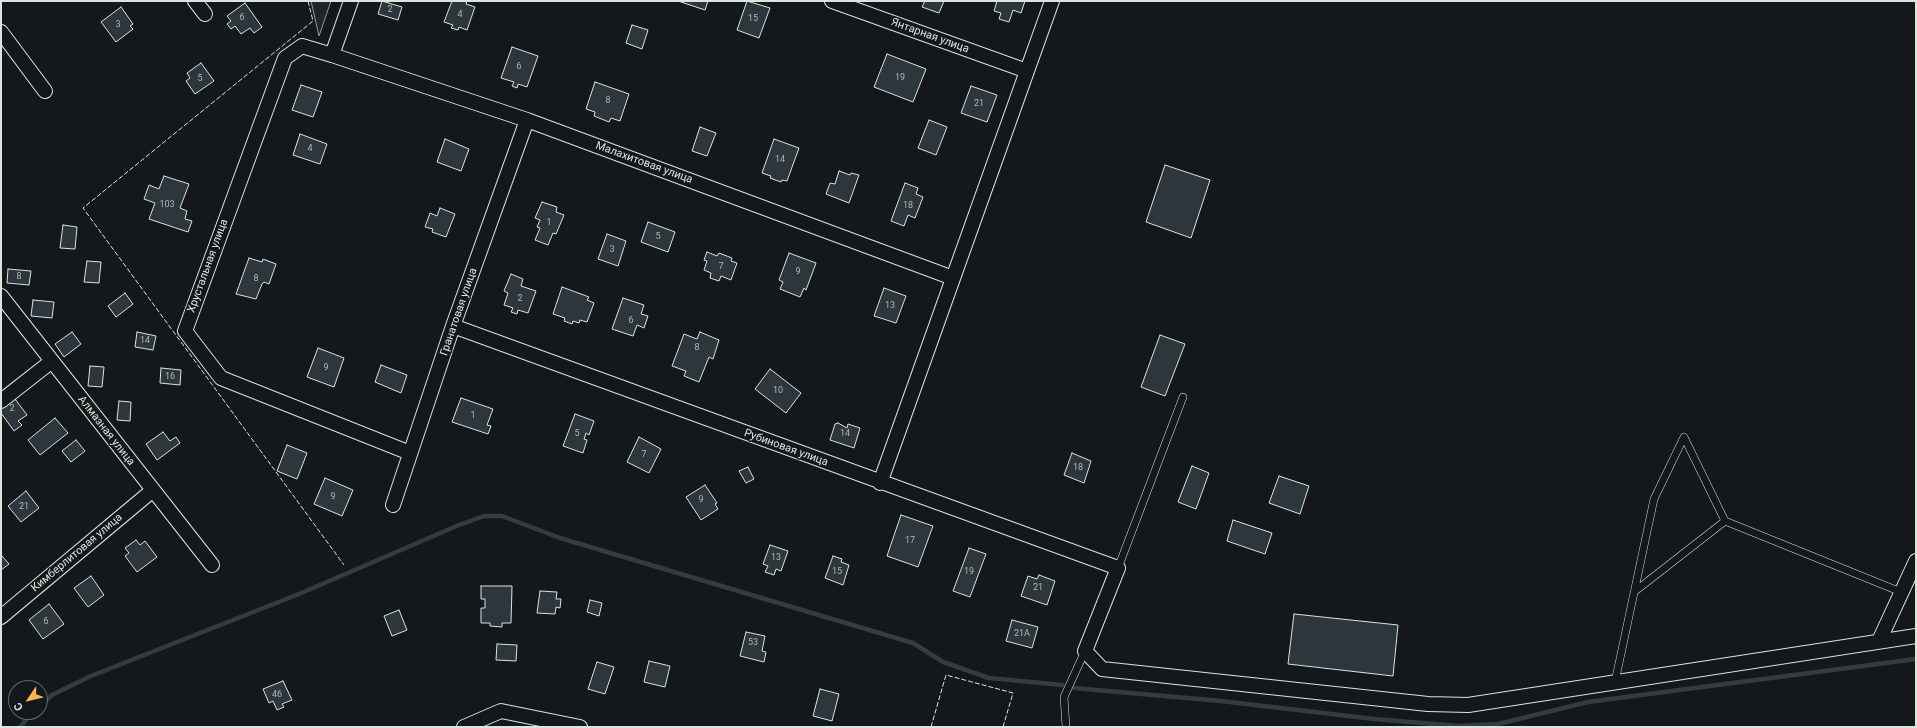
<!DOCTYPE html>
<html>
<head>
<meta charset="utf-8">
<style>
	body { margin:0 }
	#map { position:relative; width:1917px; height:728px; overflow:hidden; background:#14181c; font-family:Roboto,sans-serif }
	canvas { display:block }
	.frame { position:absolute; inset:0; border:2px solid #d8e6dc; pointer-events:none }
	.north { position:absolute; left:8px; top:680px; width:40px; height:40px; box-sizing:border-box; background:#14181c; border:1px solid #626a69; border-radius:50%; rotate:235deg; font-size:11px; font-weight:700; line-height:16px; text-align:center; color:#d8e6dc }
	.north::after { content:''; display:block; margin:auto; width:14px; height:18px; background:#ffb74d; clip-path:polygon(50% 0,100% 100%,50% 72%,0 100%) }
</style>
</head>
<body>
<div id="map">
<canvas width="1917" height="728"></canvas>
<div class="frame"></div>
<div class="north">С</div>
</div>
<script>
const c = document.querySelector('canvas').getContext('2d');
c.lineJoin = 'round';
function paint(path, color) {
  c.fillStyle = color;
  c.fill(path, 'evenodd');
}
function shape(rows) {
  const path = new Path2D();
  for (const r of rows) {
    path.moveTo(r[0], r[1]);
    for (let i = 2; i < r.length; i += 2) path.lineTo(r[i], r[i + 1]);
  }
  return path;
}
function trace(path, color, width, dash) {
  c.strokeStyle = color;
  c.lineWidth = width;
  c.lineCap = dash ? 'butt' : 'round';
  c.setLineDash(dash || []);
  c.stroke(path);
}
function label(font, color, halo, rows, align = 'center') {
  c.font = font + ' Roboto,sans-serif';
  c.lineWidth = 3;
  c.setLineDash([]);
  c.textBaseline = 'middle';
  c.strokeStyle = halo;
  c.fillStyle = color;
  for (const [text, x, y, turn = 0] of rows) {
    c.save();
    c.translate(x, y);
    c.rotate((+turn || 0) * Math.PI / 180);
    c.textAlign = isNaN(turn) ? turn : align;
    if (halo) c.strokeText(text, 0, 0);
    c.fillText(text, 0, 0);
    c.restore();
  }
}
const green = shape([
	[311,1,331,1,319,36,311,1]
]);
const stream = shape([
	[1074,688,1221,701,1374,719,1459,726,1498,724,1588,702,1916,659],
	[40,706,52,695,91,676,299,594,459,525,484,516,502,516,560,538,913,643,943,662,989,678,1062,685],
	[20,727,33,712]
]);
const building = shape([
	[382,1,402,7,398,20,378,14,382,1],
	[452,1,467,1,466,4,475,7,467,30,459,27,458,30,451,28,453,25,444,22,452,1],
	[678,1,708,1,705,10,678,1],
	[747,1,770,8,759,38,737,30,747,1],
	[925,1,944,1,939,13,922,7,925,1],
	[997,1,1025,1,1021,13,1013,10,1009,22,999,19,1001,13,994,11,997,1],
	[245,3,262,27,254,33,250,28,241,34,235,26,231,29,227,24,231,21,227,16,245,3],
	[121,7,133,24,130,26,133,29,116,42,101,22,121,7],
	[632,25,648,30,642,49,626,43,632,25],
	[512,47,538,56,527,87,518,84,517,88,512,86,514,82,501,78,512,47],
	[887,54,926,69,913,102,874,87,887,54],
	[201,63,214,81,195,94,186,81,190,78,187,73,201,63],
	[595,82,629,94,620,121,611,118,609,122,594,116,595,112,586,109,595,82],
	[301,85,322,92,313,117,292,110,301,85],
	[971,86,997,95,987,122,961,113,971,86],
	[929,120,947,127,936,155,918,148,929,120],
	[700,127,716,133,707,156,692,151,700,127],
	[300,134,327,144,320,164,293,155,300,134],
	[445,139,469,149,461,171,437,162,445,139],
	[774,139,799,148,787,181,782,180,781,182,770,178,771,176,762,173,774,139],
	[1165,165,1210,180,1191,238,1146,222,1165,165],
	[839,171,850,175,851,173,859,175,849,203,826,194,830,183,835,184,839,171],
	[164,176,189,184,180,208,187,211,185,219,192,221,188,232,149,219,155,203,144,199,149,185,159,189,164,176],
	[905,183,918,188,916,194,923,197,915,218,908,215,904,226,891,221,905,183],
	[542,202,557,207,556,212,564,215,556,234,553,233,548,245,535,240,540,228,537,227,540,220,535,218,542,202],
	[440,208,455,214,446,237,432,232,433,229,425,227,430,213,437,216,440,208],
	[648,222,675,232,668,252,641,242,648,222],
	[63,225,77,227,75,249,60,248,63,225],
	[607,234,626,241,618,266,598,259,607,234],
	[707,252,717,256,719,253,732,258,731,261,737,263,731,280,721,276,719,281,710,278,711,273,704,270,707,261,704,260,707,252],
	[789,253,816,263,806,290,804,288,800,297,780,289,783,282,779,280,789,253],
	[249,258,262,262,263,259,276,264,269,284,264,282,262,284,256,299,236,294,249,258],
	[87,261,101,262,99,283,84,282,87,261],
	[8,269,31,271,29,285,7,283,8,269],
	[511,274,523,279,521,286,536,291,528,313,518,310,517,314,511,312,513,308,504,305,508,293,504,291,511,274],
	[562,287,589,297,587,300,594,303,587,322,580,320,579,323,573,321,572,324,564,321,565,318,553,314,562,287],
	[884,288,906,296,896,323,874,316,884,288],
	[125,293,133,304,116,317,108,306,125,293],
	[623,298,644,305,641,314,648,316,644,328,637,325,633,336,612,329,623,298],
	[33,300,54,302,52,318,31,316,33,300],
	[72,332,81,344,64,357,55,344,72,332],
	[137,332,156,336,153,350,135,347,137,332],
	[700,332,719,340,713,359,709,357,699,382,684,376,686,371,672,366,684,334,697,339,700,332],
	[1160,335,1185,344,1165,396,1141,387,1160,335],
	[318,348,344,358,334,387,307,377,318,348],
	[381,365,407,375,401,393,375,382,381,365],
	[90,366,104,367,102,387,88,386,90,366],
	[161,368,181,370,180,385,160,383,161,368],
	[770,369,801,393,786,413,755,389,770,369],
	[12,395,27,415,18,421,22,425,14,431,1,413,1,404,12,395],
	[461,398,493,409,487,425,491,426,488,434,452,422,461,398],
	[119,401,131,402,130,421,117,420,119,401],
	[575,414,594,421,589,435,586,433,584,439,587,440,583,453,563,446,575,414],
	[55,418,68,433,40,455,28,440,55,418],
	[838,423,847,428,848,424,860,428,854,448,830,440,835,424,838,423],
	[163,432,170,441,176,437,180,443,157,460,146,444,163,432],
	[639,437,661,449,649,473,627,462,639,437],
	[76,440,85,451,71,462,62,451,76,440],
	[287,445,307,453,297,479,277,471,287,445],
	[1072,453,1091,461,1084,483,1064,475,1072,453],
	[1192,466,1209,473,1196,509,1178,502,1192,466],
	[748,467,754,479,746,483,739,471,748,467],
	[1279,476,1309,486,1300,514,1269,503,1279,476],
	[325,478,353,490,342,516,314,504,325,478],
	[705,485,717,503,715,504,718,509,701,520,686,497,705,485],
	[26,491,39,508,21,522,8,506,26,491],
	[901,515,933,526,918,567,887,556,901,515],
	[1233,520,1272,533,1265,554,1227,541,1233,520],
	[136,540,140,545,145,541,157,557,137,572,125,556,129,553,125,548,136,540],
	[770,545,788,551,781,571,776,569,774,575,765,572,768,566,763,564,770,545],
	[969,548,986,554,970,597,953,591,969,548],
	[1,555,9,564,1,570,1,555],
	[833,556,842,559,841,562,849,565,843,585,825,578,833,556],
	[1039,575,1055,581,1047,605,1021,596,1028,576,1037,579,1039,575],
	[91,576,104,595,88,607,74,588,91,576],
	[481,586,512,586,511,623,502,623,502,627,490,626,490,623,481,623,481,608,485,608,485,599,481,599,481,586],
	[540,591,557,592,556,599,561,599,560,608,556,607,555,614,537,613,540,591],
	[590,600,602,603,599,616,587,612,590,600],
	[49,604,64,624,43,639,29,620,49,604],
	[399,610,407,630,392,636,384,616,399,610],
	[1294,614,1398,625,1393,676,1288,664,1294,614],
	[1012,620,1038,627,1032,648,1006,641,1012,620],
	[746,632,765,636,762,651,766,652,764,662,740,656,746,632],
	[497,644,517,645,516,661,496,660,497,644],
	[649,661,670,666,665,687,644,682,649,661],
	[597,662,614,667,605,694,588,689,597,662],
	[283,681,292,700,282,704,284,707,277,710,273,701,269,703,263,689,283,681],
	[820,689,839,694,832,721,813,716,820,689]
]);
const service = shape([
	[1118,568,1183,397],
	[1634,592,1725,521],
	[1615,682,1654,499,1684,437,1725,521,1901,592],
	[1066,727,1064,697,1085,651]
]);
const minor = shape([
	[195,1,205,14],
	[351,1,332,55,302,46,285,58,185,331,221,378,410,453],
	[832,1,1027,71],
	[1,32,45,91],
	[332,55,527,120,953,278],
	[1,296,212,565],
	[453,326,1118,568,1085,651,1102,669,1428,704,1468,705,1916,636],
	[1,401,52,361],
	[880,483,1052,1],
	[393,505,453,326,527,120],
	[1,617,153,490],
	[1879,641,1916,561],
	[464,727,501,711,580,727]
]);
const fence = shape([
	[308,1,313,21,83,208,344,565],
	[931,727,946,675,1013,693,1003,727]
]);
const numberNames = [
	["2",390,10],
	["4",460,15],
	["6",242,18],
	["15",753,19],
	["3",118,25],
	["6",519,67],
	["19",900,78],
	["5",200,79],
	["8",608,101],
	["21",979,104],
	["4",310,149],
	["14",780,160],
	["103",167,205],
	["18",908,206],
	["1",549,223],
	["5",658,237],
	["3",612,250],
	["7",721,267],
	["9",798,272],
	["8",19,277],
	["8",256,279],
	["2",520,299],
	["13",890,306],
	["6",631,321],
	["14",145,341],
	["8",697,348],
	["9",326,368],
	["16",170,377],
	["10",778,391],
	["2",12,409],
	["1",473,416],
	["5",577,434],
	["14",845,434],
	["7",644,455],
	["18",1078,468],
	["9",333,497],
	["9",701,500],
	["21",24,507],
	["17",910,541],
	["13",776,558],
	["15",837,572],
	["19",969,572],
	["21",1038,588],
	["6",46,622],
	["21А",1022,634],
	["53",753,643],
	["46",277,695]
];
const streetNames = [
	["Янтарная улица",930,36,20],
	["Малахитовая улица",644,163,20],
	["Хрустальная улица",208,266,-70],
	["Гранатовая улица",459,312,-71],
	["Алмазная улица",106,431,52],
	["Рубиновая улица",786,448,20],
	["Кимберлитовая улица",77,553,-40]
];
paint(green, '#202428');
trace(green, '#939e99', 1);
trace(stream, '#363b3e', 4.5);
paint(building, '#2c363c');
trace(building, '#d8e6dc', 1);
trace(service, '#d8e6dc', 8);
trace(minor, '#d8e6dc', 16);
trace(service, '#14181c', 7);
trace(minor, '#14181c', 14);
trace(fence, '#d8e6dc', 1, [5, 2]);
label('9px', '#adbab4', null, numberNames);
label('11px', '#d8e6dc', '#14181c', streetNames);
</script>
</body>
</html>
